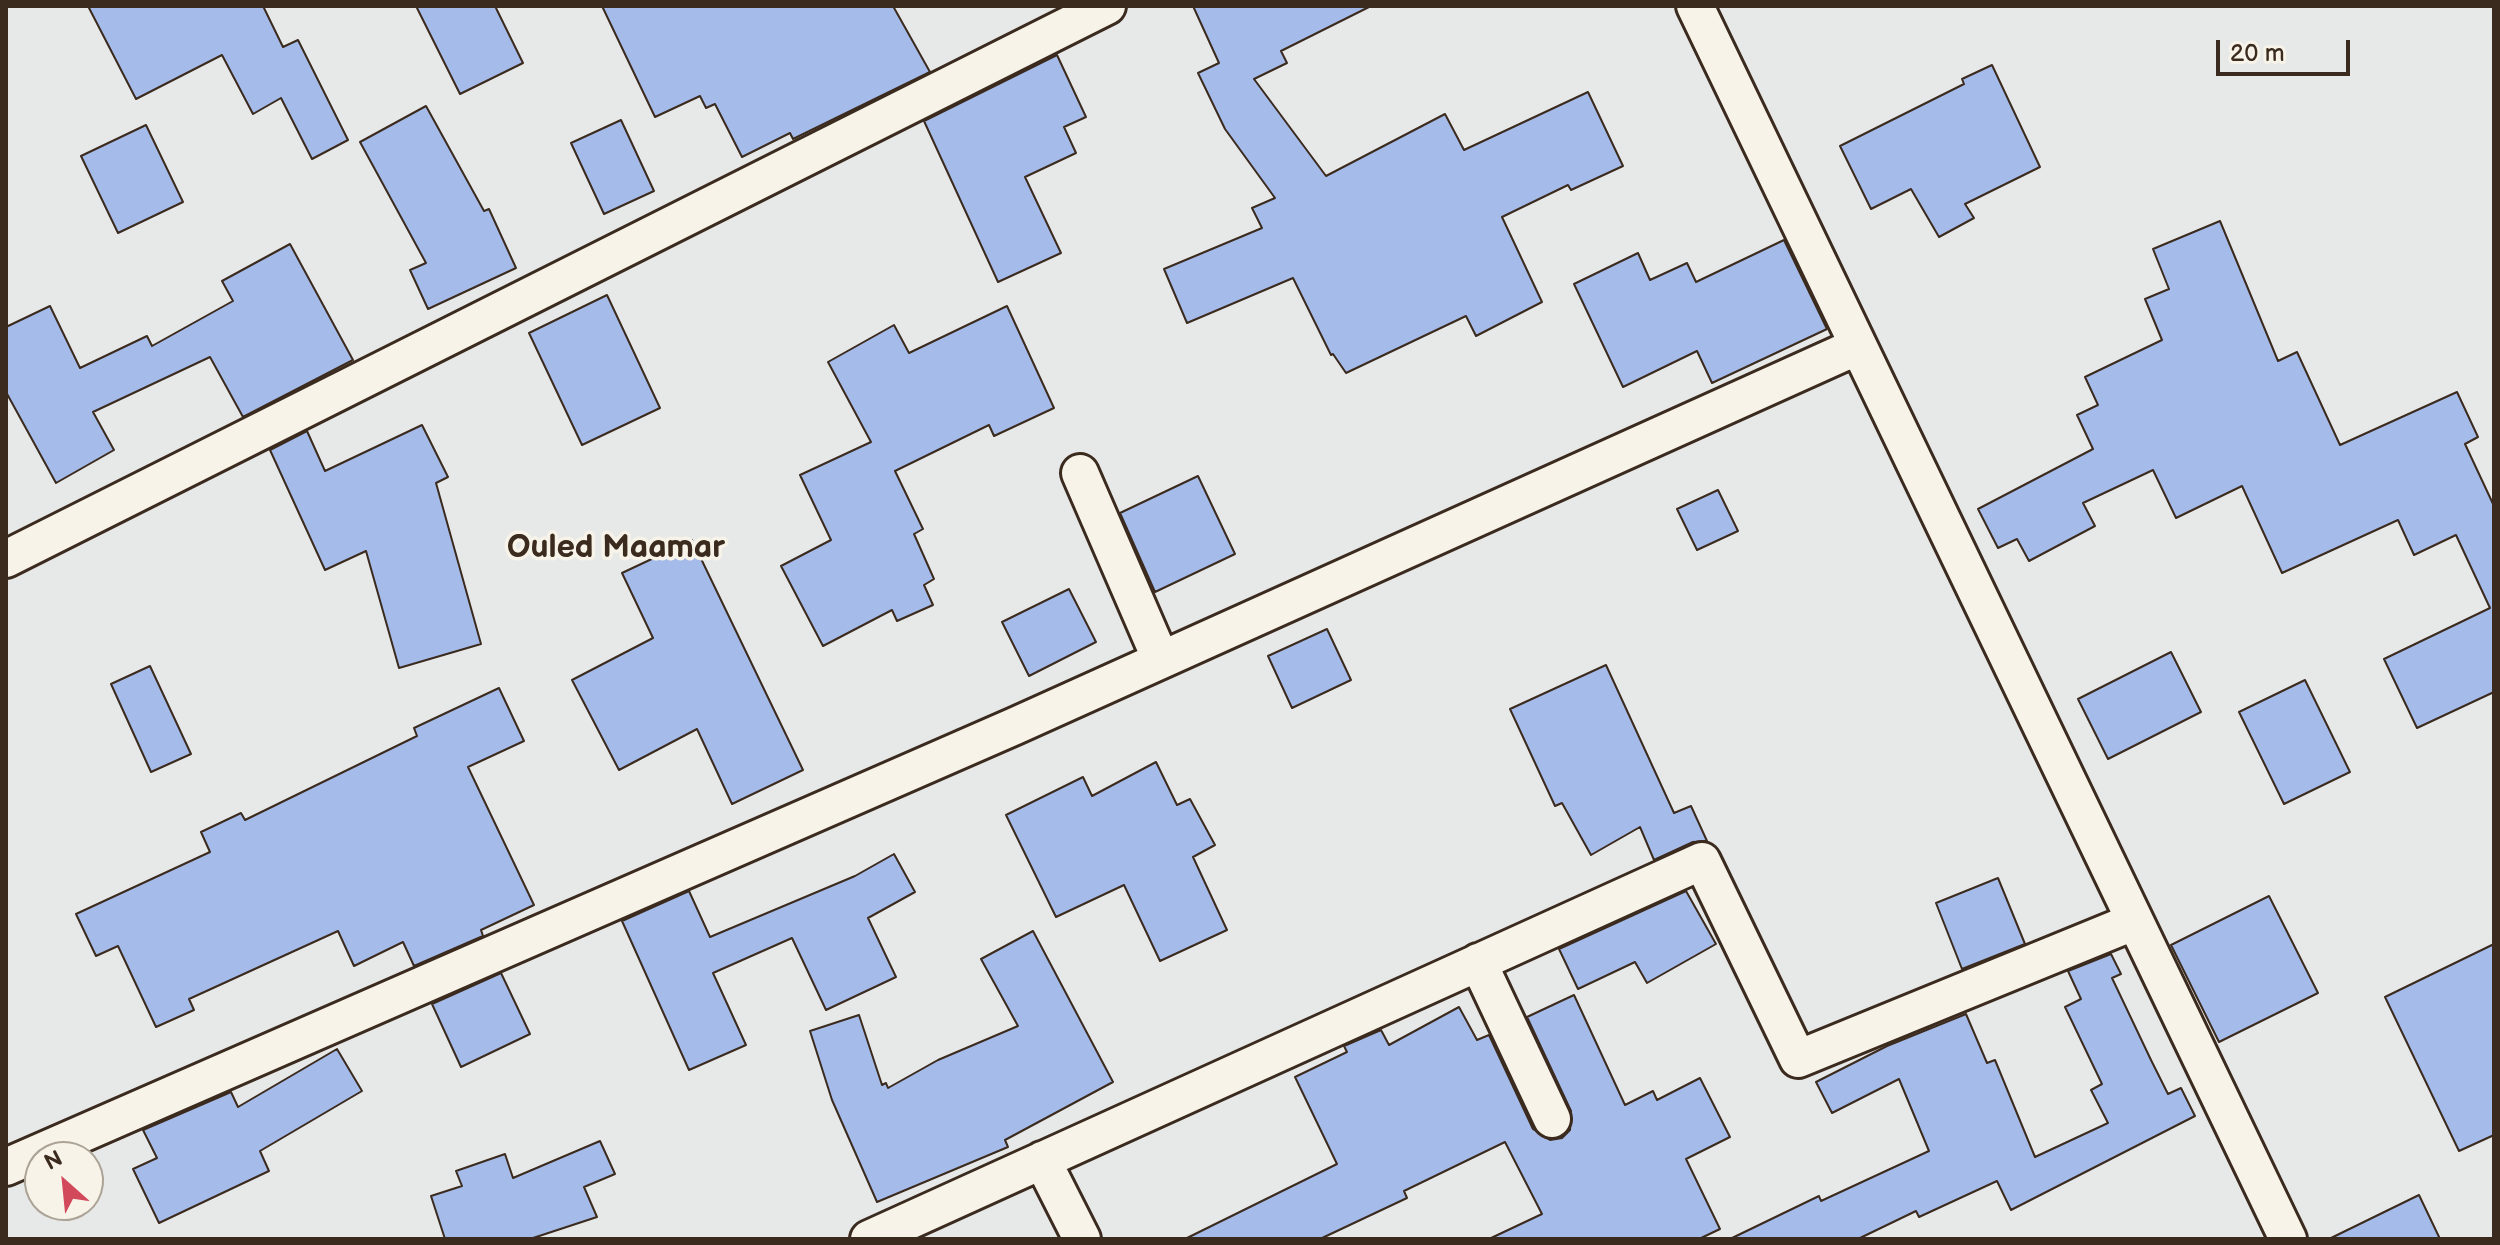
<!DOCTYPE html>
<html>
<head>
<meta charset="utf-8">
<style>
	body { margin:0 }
	#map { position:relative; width:2500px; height:1245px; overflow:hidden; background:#e7e8e8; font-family:"Balsamiq Sans",sans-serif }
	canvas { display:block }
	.frame { position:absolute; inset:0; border:8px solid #3b2a1e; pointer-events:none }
	.north { position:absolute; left:24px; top:1141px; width:80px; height:80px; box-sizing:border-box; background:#f7f3e8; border:2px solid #aca397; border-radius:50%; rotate:333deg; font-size:22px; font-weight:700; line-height:32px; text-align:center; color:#3b2a1e }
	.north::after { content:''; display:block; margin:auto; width:28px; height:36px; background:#d1495b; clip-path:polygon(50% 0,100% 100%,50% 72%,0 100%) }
	.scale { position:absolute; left:2216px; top:40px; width:134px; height:36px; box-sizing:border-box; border:4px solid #3b2a1e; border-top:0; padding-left:10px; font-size:24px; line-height:28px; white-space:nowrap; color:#3b2a1e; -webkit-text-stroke:6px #f7f3e8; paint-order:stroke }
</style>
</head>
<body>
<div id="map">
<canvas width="2500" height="1245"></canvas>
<div class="frame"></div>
<div class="north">N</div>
<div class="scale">20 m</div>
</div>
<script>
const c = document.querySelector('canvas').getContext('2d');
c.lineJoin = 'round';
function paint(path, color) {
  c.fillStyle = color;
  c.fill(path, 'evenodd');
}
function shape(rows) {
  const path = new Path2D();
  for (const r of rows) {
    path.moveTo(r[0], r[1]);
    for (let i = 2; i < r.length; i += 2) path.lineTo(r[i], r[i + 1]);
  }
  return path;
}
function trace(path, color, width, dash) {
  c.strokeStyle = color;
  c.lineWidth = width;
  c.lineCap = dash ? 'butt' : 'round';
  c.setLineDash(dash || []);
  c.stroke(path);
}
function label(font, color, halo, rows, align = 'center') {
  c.font = font + ' "Balsamiq Sans",sans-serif';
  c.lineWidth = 7;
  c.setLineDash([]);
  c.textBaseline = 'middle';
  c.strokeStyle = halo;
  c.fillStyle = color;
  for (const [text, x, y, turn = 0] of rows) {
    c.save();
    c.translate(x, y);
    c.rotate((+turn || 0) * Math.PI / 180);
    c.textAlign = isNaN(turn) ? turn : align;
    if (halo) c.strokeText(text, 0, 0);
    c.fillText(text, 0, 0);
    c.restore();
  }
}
const building = shape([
	[88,6,263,6,283,47,298,40,348,140,312,159,281,98,253,114,222,55,136,99,88,6],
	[416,6,495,6,523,63,460,94,416,6],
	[602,6,893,6,930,72,793,139,790,133,742,157,715,104,706,108,700,96,655,117,602,6],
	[1193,6,1371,6,1281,51,1287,63,1254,79,1326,176,1445,114,1464,150,1588,92,1623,166,1571,190,1568,185,1502,217,1542,302,1476,336,1466,316,1346,373,1333,354,1331,355,1293,278,1187,323,1164,269,1262,228,1252,208,1275,198,1225,129,1198,73,1219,63,1193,6],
	[1057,55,1086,117,1064,127,1076,153,1025,177,1061,253,998,282,924,121,1057,55],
	[1992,65,2040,167,1965,204,1974,218,1939,237,1911,189,1871,209,1840,146,1964,84,1962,79,1992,65],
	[426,106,484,211,489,209,516,268,428,309,410,270,426,263,360,142,426,106],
	[621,120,654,191,604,214,571,143,621,120],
	[146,125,183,202,118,233,81,156,146,125],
	[2220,221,2278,361,2297,352,2340,445,2457,392,2478,437,2465,444,2494,506,2494,692,2417,728,2384,659,2490,608,2456,535,2414,555,2398,520,2282,573,2242,486,2176,518,2153,470,2083,503,2095,526,2029,561,2017,539,1998,548,1978,509,2093,449,2077,415,2098,405,2085,377,2162,340,2145,299,2169,289,2153,249,2220,221],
	[1784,240,1827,329,1712,383,1697,351,1623,387,1574,284,1638,253,1650,280,1687,263,1696,282,1784,240],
	[290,244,353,360,243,417,210,357,93,412,114,450,56,483,6,392,6,327,50,306,80,368,147,336,152,346,233,301,222,281,290,244],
	[607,295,660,408,582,445,529,333,607,295],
	[1007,306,1054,408,994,436,989,425,895,471,923,529,914,534,934,579,924,585,933,605,897,621,892,610,823,646,781,566,831,540,800,475,871,442,828,362,894,325,909,353,1007,306],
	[422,425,448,477,436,483,481,644,399,668,366,551,325,570,270,450,307,431,325,471,422,425],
	[1198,476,1235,554,1155,592,1120,513,1198,476],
	[1718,490,1738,531,1697,550,1677,509,1718,490],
	[692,540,803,770,732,804,697,729,619,770,572,680,653,638,622,573,692,540],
	[1069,589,1096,642,1029,676,1002,622,1069,589],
	[1327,629,1351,680,1292,708,1268,656,1327,629],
	[2171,652,2201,712,2108,759,2078,699,2171,652],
	[1606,665,1674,813,1691,806,1707,841,1693,842,1654,860,1640,827,1591,855,1562,803,1555,806,1510,709,1606,665],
	[150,666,191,754,151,772,111,684,150,666],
	[2305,680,2350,772,2284,804,2239,712,2305,680],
	[499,688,524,741,468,767,534,905,481,930,483,936,414,966,403,942,354,966,338,931,189,999,194,1010,156,1027,118,946,96,956,76,914,210,852,201,832,241,813,245,820,417,736,414,728,499,688],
	[1156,762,1177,805,1190,799,1215,845,1193,857,1227,930,1160,961,1124,885,1056,917,1006,815,1083,777,1092,796,1156,762],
	[894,854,915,892,868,918,896,977,826,1010,792,938,713,973,746,1045,689,1070,622,921,689,891,710,937,855,876,894,854],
	[1998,878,2025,944,1962,969,1936,903,1998,878],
	[1686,891,1716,944,1647,983,1635,962,1578,989,1559,949,1686,891],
	[2269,896,2318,993,2219,1042,2171,945,2269,896],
	[1033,931,1113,1082,1005,1140,1008,1147,877,1202,832,1100,810,1031,859,1015,882,1085,886,1083,888,1088,938,1060,1018,1026,981,959,1033,931],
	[2494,944,2494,1135,2459,1151,2385,997,2494,944],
	[2111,954,2121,974,2112,978,2151,1060,2168,1094,2181,1088,2195,1116,2011,1210,1997,1181,1919,1217,1916,1211,1858,1239,1730,1239,1819,1196,1821,1201,1929,1151,1899,1079,1832,1113,1816,1082,1887,1046,1966,1014,1987,1063,1995,1060,2035,1157,2108,1123,2091,1090,2102,1084,2065,1007,2081,999,2068,971,2111,954],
	[501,973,530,1034,461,1067,432,1004,501,973],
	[1574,995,1625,1105,1653,1091,1657,1100,1700,1078,1730,1137,1686,1159,1720,1229,1699,1239,1489,1239,1542,1214,1505,1142,1404,1191,1407,1198,1320,1239,1185,1239,1337,1164,1295,1077,1347,1052,1344,1046,1381,1030,1389,1045,1459,1007,1477,1040,1489,1035,1533,1129,1550,1140,1562,1138,1570,1130,1571,1111,1527,1017,1574,995],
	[337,1049,362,1091,260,1151,269,1171,159,1223,133,1169,157,1158,143,1130,231,1092,238,1107,337,1049],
	[600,1141,615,1174,584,1187,597,1217,530,1239,445,1239,431,1196,462,1186,456,1171,505,1154,513,1178,600,1141],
	[2419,1195,2440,1239,2329,1239,2419,1195]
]);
const minor = shape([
	[1695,6,2288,1239],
	[1080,473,1161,660],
	[6,559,1107,6],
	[1478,962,1552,1119],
	[1042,1160,1082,1239],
	[6,1167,1015,726,1858,346],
	[869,1239,1702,861,1798,1059,2133,922]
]);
const quarterNames = [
	["Ouled Maamar",616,549]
];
paint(building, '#a5bbe9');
trace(building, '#3b2a1e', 2);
trace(minor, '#3b2a1e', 42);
trace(minor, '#f7f3e8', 36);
label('bold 32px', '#3b2a1e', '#f7f3e8', quarterNames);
</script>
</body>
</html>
